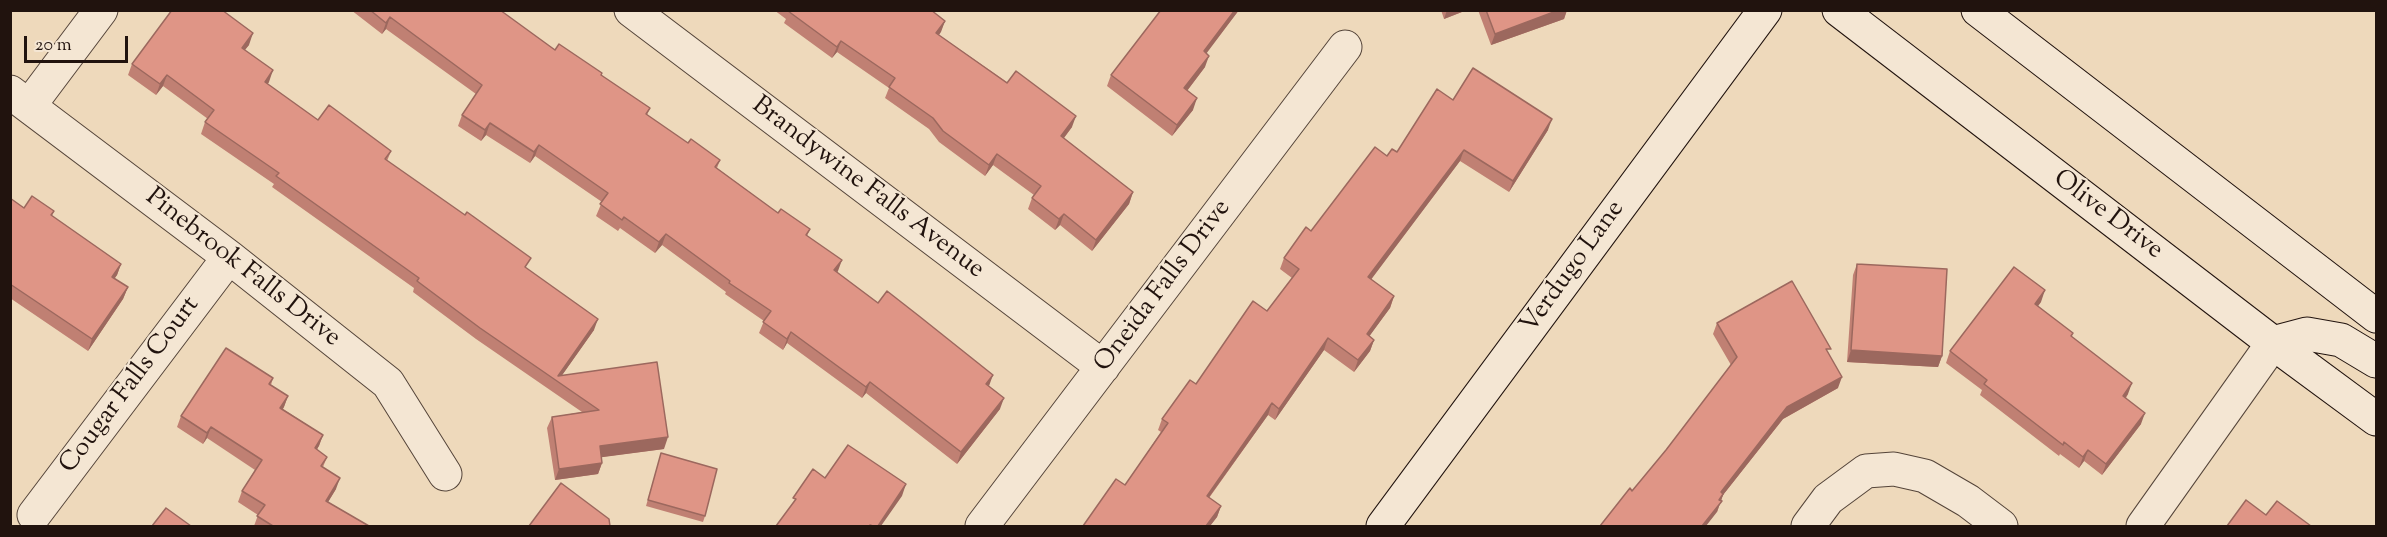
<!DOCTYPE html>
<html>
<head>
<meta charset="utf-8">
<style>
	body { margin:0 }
	#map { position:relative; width:2387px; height:537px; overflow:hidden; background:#eed9bb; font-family:"Sorts Mill Goudy",serif }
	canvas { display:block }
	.frame { position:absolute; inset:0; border:12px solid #21130e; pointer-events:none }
	.scale { position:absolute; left:24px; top:36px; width:104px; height:27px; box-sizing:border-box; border:3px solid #21130e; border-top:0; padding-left:8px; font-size:18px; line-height:21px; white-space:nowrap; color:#21130e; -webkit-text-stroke:4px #f4e6d3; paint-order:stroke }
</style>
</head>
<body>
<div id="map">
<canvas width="2387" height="537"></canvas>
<div class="frame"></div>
<div class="scale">20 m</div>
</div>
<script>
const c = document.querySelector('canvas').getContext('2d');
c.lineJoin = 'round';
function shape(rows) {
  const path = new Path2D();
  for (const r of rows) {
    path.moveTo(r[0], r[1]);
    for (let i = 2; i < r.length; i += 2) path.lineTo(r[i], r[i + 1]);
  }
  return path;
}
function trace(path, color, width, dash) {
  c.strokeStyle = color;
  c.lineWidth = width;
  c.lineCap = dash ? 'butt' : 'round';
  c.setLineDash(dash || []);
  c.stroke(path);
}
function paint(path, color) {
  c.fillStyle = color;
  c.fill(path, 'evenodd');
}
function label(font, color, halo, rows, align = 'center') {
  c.font = font + ' "Sorts Mill Goudy",serif';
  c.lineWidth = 4.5;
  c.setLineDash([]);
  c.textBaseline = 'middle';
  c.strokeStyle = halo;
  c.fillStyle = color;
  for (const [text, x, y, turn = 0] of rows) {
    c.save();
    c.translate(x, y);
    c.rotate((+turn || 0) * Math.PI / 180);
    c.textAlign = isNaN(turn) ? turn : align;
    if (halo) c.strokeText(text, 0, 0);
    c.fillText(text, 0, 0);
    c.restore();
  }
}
const street = shape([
	[631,10,1103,367],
	[10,92,229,257,388,383,445,474],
	[29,106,101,10],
	[34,515,229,257],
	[982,526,1345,47],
	[1808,526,1828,499,1866,471,1894,469,1925,476,1968,501,2001,526],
	[2143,526,2273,343]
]);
const secondary = shape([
	[1839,10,2273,343,2376,419],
	[1978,10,2376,316],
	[2273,343,2307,334,2341,340,2376,361],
	[1383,526,1765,10]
]);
const wall = shape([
	[351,10,500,10,555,50,602,73,601,75,650,108,647,115,688,143,720,160,717,168,778,213,810,229,807,236,838,271,837,272,989,386,1000,409,957,464,866,393,862,398,787,343,783,350,759,333,764,321,725,294,726,292,662,245,655,253,620,228,618,231,596,216,602,202,535,156,530,163,486,135,481,141,458,126,462,115,476,94,386,29,382,34],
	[774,10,931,10,945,21,939,35,1072,127,1064,138,1133,192,1129,204,1092,251,1060,225,1055,230,1028,209,1032,198,1034,195,993,165,985,176,939,142,929,129,885,98,889,88,837,52,832,58,784,23,786,19],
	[1239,10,1206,53,1205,67,1187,91,1193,110,1172,136,1107,86,1111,75],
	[1441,10,1467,10,1444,19],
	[1478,10,1567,10,1564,19,1491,45],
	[249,45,244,50,269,82,267,84,318,120,391,151,387,161,527,269,594,330,562,375,664,449,601,457,602,463,598,474,555,480,547,428,552,417,582,412,476,339,413,292,414,288,272,187,274,184,201,134,205,122,208,119,163,86,156,95,128,75,132,64],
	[1453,100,1548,130,1509,192,1460,161,1371,279,1394,296,1390,308,1369,336,1374,340,1370,351,1354,372,1324,350,1275,420,1268,415,1209,498,1221,506,1217,517,1210,526,1083,526,1125,485,1161,432,1158,430,1162,419,1267,311,1292,278,1280,269,1284,258,1387,156,1397,152],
	[10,198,24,208,54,211,52,216,121,264,117,275,114,279,128,287,123,299,88,351,10,298],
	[1857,264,1942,356,1938,367,1847,362,1853,275],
	[2041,302,2038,306,2072,337,2128,394,2126,398,2141,424,2102,475,2084,461,2079,468,2060,454,2059,456,1980,395,1982,390,1946,363,1950,351],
	[1717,323,1829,354,1838,388,1783,419,1723,495,1717,512,1632,491,1666,450,1731,365,1713,334],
	[273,378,271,385,288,396,283,409,323,435,317,450,327,457,323,467,336,489,328,502,369,526,254,526,258,515,238,502,242,491,255,470,207,438,203,444,177,427,181,416],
	[661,453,705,516,703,522,646,506]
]);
const shadedWall = shape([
	[1235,10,1239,10,1200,62,1204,51],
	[1447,10,1467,10,1444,19],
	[1559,10,1567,10,1564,19,1491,45,1495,34],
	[390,17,386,29,382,34,386,23],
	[945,21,941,32,932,44,936,33],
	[253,33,249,45,237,60,242,48],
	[841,41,837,52,832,58,837,47],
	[1209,56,1205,67,1180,100,1184,88],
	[273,70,269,82,261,94,265,82],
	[167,75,163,86,156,95,160,84],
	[1197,98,1193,110,1172,136,1177,125],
	[1076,116,1072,127,1057,147,1061,136],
	[1552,119,1548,130,1509,192,1513,181],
	[490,123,486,135,481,141,485,130],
	[539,145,535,156,530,163,534,152],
	[1464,150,1460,161,1364,289,1368,277],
	[997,154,993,165,985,176,989,165],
	[1133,192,1129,204,1092,251,1096,240],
	[1064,214,1060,225,1055,230,1059,219],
	[666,234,662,245,655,253,659,242],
	[842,260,838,271,830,282,834,270],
	[121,264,117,275,108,288,112,277],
	[128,287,123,299,88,351,92,339],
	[2045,290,2041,302,2031,315,2035,304],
	[1394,296,1390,308,1363,345,1367,334],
	[598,319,594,330,558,381,558,376],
	[791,332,787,343,783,350,787,339],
	[1328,338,1324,350,1275,420,1279,409],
	[1374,340,1370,351,1354,372,1358,360],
	[1851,350,1942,356,1938,367,1847,362],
	[993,375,989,386,986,384],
	[1842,377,1838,388,1783,419,1723,495,1717,512,1706,526,1702,526,1721,492,1787,407],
	[870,382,866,393,862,398,866,387],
	[2132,383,2128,394,2118,407,2123,396],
	[288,396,284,407,276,419,280,408],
	[1004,398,1000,409,957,464,961,452],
	[1272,403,1268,415,1202,507,1207,496],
	[2145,413,2141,424,2102,475,2106,464],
	[211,427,207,438,203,444,207,433],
	[323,435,319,446,310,459,315,448],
	[668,437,664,449,596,458,600,446],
	[2088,450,2084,461,2079,468,2083,457],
	[602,463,598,474,555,480,559,469],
	[340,478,336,489,322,512,326,501],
	[906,484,902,496,881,526,878,526],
	[1221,506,1217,517,1210,526,1206,526]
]);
const building = shape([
	[172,10,222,10,253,33,242,48,273,70,265,82,318,120,329,105,391,151,385,159,465,215,467,212,531,258,525,267,598,319,558,376,657,362,668,437,600,446,602,463,559,469,552,417,599,410,480,328,417,281,419,278,276,176,279,173,205,122,214,110,167,75,160,84,132,64,172,10],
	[370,10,500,10,555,50,559,44,602,73,601,75,650,108,646,114,688,143,691,139,720,160,715,167,778,213,781,209,810,229,806,235,842,260,834,270,878,303,887,291,919,316,993,375,986,384,1004,398,961,452,870,382,866,387,791,332,787,339,763,322,771,311,729,283,730,281,666,234,659,242,624,217,622,220,600,204,608,193,539,145,534,152,490,123,485,130,462,115,482,85,390,17,386,23,370,10],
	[789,10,931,10,945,21,936,33,1007,83,1016,71,1076,116,1061,136,1133,192,1096,240,1064,214,1059,219,1032,198,1041,186,997,154,989,165,943,131,933,118,889,87,895,78,841,41,837,47,788,11,789,10],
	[1161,10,1235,10,1204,51,1209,56,1184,88,1197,98,1177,125,1111,75,1161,10],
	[1486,10,1559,10,1495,34,1486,10],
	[1473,68,1552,119,1513,181,1464,150,1368,277,1394,296,1367,334,1374,340,1358,360,1328,338,1279,409,1272,403,1207,496,1221,506,1206,526,1083,526,1116,479,1125,485,1168,423,1162,419,1190,380,1196,384,1253,301,1267,311,1299,269,1284,258,1306,227,1311,231,1375,147,1387,156,1392,149,1397,152,1437,89,1453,100,1473,68],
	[32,196,54,211,51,215,121,264,112,277,128,287,92,339,10,284,10,198,24,208,32,196],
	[1857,264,1947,269,1942,356,1851,350,1857,264],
	[2014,267,2045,290,2035,304,2073,333,2071,336,2132,383,2123,396,2145,413,2106,464,2088,450,2083,457,2064,442,2063,445,1984,384,1987,380,1950,351,2014,267],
	[1792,281,1831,349,1826,349,1842,377,1787,407,1721,492,1723,494,1719,500,1722,501,1702,526,1600,526,1630,488,1632,491,1666,450,1737,357,1717,323,1792,281],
	[226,348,273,378,269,384,288,396,280,408,323,435,315,448,327,457,321,466,340,478,326,501,369,526,273,526,257,516,265,505,242,491,262,460,211,427,207,433,181,416,226,348],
	[848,445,906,484,878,526,873,526,870,525,869,526,776,526,796,499,793,498,813,469,825,478,848,445],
	[661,453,717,469,705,516,648,500,661,453],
	[561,483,609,519,610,526,529,526,561,483],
	[2246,500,2266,515,2277,501,2311,526,2227,526,2246,500],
	[166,508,191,526,152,526,166,508]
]);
const streetNames = [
	["Brandywine Falls Avenue",867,189,37],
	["Olive Drive",2107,216,37],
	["Verdugo Lane",1574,268,-54],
	["Pinebrook Falls Drive",242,269,38],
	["Oneida Falls Drive",1164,287,-53],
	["Cougar Falls Court",131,386,-53]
];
trace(street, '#544439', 35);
trace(secondary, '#21130e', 35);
trace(street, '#f4e6d3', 33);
trace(secondary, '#f4e6d3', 33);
paint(wall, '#c08073');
paint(shadedWall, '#9c685e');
paint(building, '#df9586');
trace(building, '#9c685e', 1.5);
label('26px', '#21130e', '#f4e6d3', streetNames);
</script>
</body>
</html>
